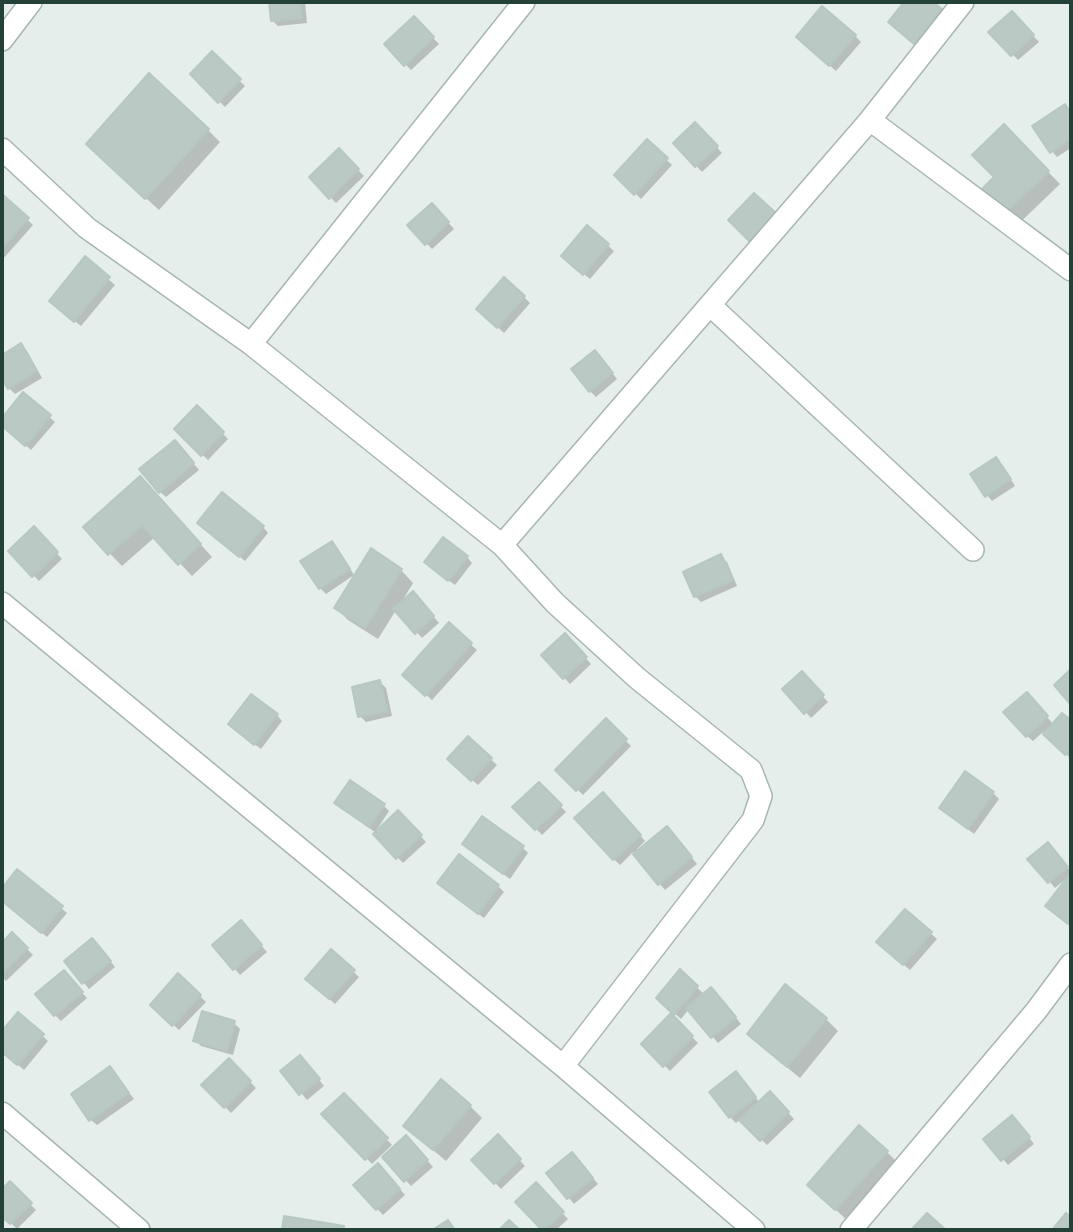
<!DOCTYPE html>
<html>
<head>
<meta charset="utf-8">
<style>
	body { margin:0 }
	#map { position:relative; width:1073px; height:1232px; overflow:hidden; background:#e5eeea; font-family:"Work Sans",sans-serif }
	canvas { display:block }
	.frame { position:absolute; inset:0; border:4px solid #234039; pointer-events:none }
</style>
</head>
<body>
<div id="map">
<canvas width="1073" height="1232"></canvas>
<div class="frame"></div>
</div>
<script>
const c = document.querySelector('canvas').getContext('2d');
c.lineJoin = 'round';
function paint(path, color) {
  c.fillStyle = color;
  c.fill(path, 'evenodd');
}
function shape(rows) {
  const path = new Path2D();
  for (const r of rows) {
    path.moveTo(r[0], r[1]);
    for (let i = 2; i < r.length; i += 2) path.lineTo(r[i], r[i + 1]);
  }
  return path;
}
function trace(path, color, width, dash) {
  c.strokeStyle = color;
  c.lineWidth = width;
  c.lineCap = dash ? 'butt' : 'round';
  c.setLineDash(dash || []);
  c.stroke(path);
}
const shadow = shape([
	[271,2,305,2,307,23,278,26,272,20],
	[906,2,930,2,947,16,921,48,890,22],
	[1012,13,1039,42,1018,60,991,32],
	[414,19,439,44,411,70,386,44],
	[855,36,861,42,836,71,804,43],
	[212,54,245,86,225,107,192,74],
	[1065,106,1071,113,1071,148,1057,157,1052,151],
	[695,124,722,153,702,172,675,143],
	[1004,127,1060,184,1007,235,973,201,997,178],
	[208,130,220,142,159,210,100,156],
	[647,141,672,165,641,199,617,175],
	[339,151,364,176,336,203,311,177],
	[2,196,33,225,2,260],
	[432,205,454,229,432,249,409,225],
	[588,228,614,251,590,279,569,262],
	[85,259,115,285,81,326,57,307],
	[524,297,530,303,504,333,478,309],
	[21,345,27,351,42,378,15,394,9,388,2,375,2,357],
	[600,358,617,379,596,397,590,391],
	[24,394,55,422,31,450,2,424,2,420],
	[197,407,228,439,208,460,176,429],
	[181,448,199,470,166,497,160,492],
	[996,459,1002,465,1015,486,992,501,987,495],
	[152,491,212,557,192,576,155,537,122,566,85,528],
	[263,527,268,533,245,561,205,528],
	[34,529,62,559,39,581,10,551],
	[332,543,338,549,354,575,326,594,320,588],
	[467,557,472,563,455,585,432,568],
	[721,557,727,562,737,586,701,602,695,596],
	[401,570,413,583,401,603,419,599,439,623,422,638,396,610,378,639,348,620,336,608],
	[449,625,477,650,432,700,404,675],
	[565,635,591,664,570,684,543,655],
	[802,674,828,702,811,718,785,689],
	[380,682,386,688,392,716,366,722,360,716],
	[1032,700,1054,725,1063,715,1071,723,1071,759,1043,732,1033,741,1027,736],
	[277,715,282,721,261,749,236,730],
	[606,721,631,746,583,795,558,770],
	[468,738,497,765,478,785,455,765],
	[539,784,566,812,542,835,515,807],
	[993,793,999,799,974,834,941,808],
	[609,800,645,841,637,849,639,851,673,834,697,864,665,890,633,852,620,865,614,859],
	[336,803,384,806,389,811,376,831,377,832,398,812,426,842,403,863,375,834,376,833],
	[523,848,528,853,510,879,470,850],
	[1054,850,1071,872,1070,876,1071,877,1071,926,1054,912,1067,878,1055,888,1030,859],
	[17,871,67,913,47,937,2,900,2,890],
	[498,886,504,892,484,918,445,889],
	[905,911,937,939,910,970,884,948],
	[246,928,267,952,240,975,214,945],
	[12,934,33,955,6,981,2,977,2,945],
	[98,946,115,967,89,989,66,961],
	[332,952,359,977,335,1004,314,985],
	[680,972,704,994,717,995,741,1024,718,1043,689,1009,681,1019,658,998],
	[178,975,206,1002,179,1030,152,1005],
	[69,978,87,998,61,1021,55,1015],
	[19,1014,48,1041,24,1070,2,1051,2,1034],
	[671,1016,698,1043,670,1071,643,1044],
	[826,1019,838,1031,800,1078,761,1046,749,1034],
	[234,1023,240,1029,233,1055,201,1046,195,1040],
	[229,1060,256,1088,231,1113,204,1085],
	[306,1063,324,1086,307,1100,283,1071],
	[110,1068,134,1099,97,1125,91,1120],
	[741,1079,760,1103,770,1093,794,1119,767,1145,741,1119,736,1123,730,1117],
	[344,1095,392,1145,372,1164,324,1114],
	[470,1106,482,1118,446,1161,405,1126],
	[1018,1123,1034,1144,1008,1165,1003,1159],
	[498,1137,525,1166,501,1189,473,1160],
	[412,1143,433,1167,411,1186,384,1157],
	[887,1152,899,1164,848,1221,822,1197],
	[577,1160,598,1184,574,1204,548,1173],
	[384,1171,405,1195,383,1215,355,1185],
	[10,1184,36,1210,17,1229,2,1214,2,1192],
	[536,1184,568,1219,556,1230,544,1230,518,1202]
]);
const building = shape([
	[269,2,300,2,302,18,271,21,269,2],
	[904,2,933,2,942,9,914,44,888,22,904,2],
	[822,6,856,35,829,66,796,37,822,6],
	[1012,11,1034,35,1011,56,988,32,1012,11],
	[414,16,434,37,404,66,384,44,414,16],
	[212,51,241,79,218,103,190,74,212,51],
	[149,73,209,129,145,199,86,144,149,73],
	[1065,104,1071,113,1071,138,1050,153,1032,126,1065,104],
	[695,122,718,146,695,167,673,143,695,122],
	[1004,124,1049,171,994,224,970,201,994,177,972,155,1004,124],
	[647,139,668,158,634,195,614,175,647,139],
	[339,148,359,169,329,199,309,177,339,148],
	[754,193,777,214,750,242,728,220,754,193],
	[2,194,29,218,2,248,2,194],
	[432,203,449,222,425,245,407,225,432,203],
	[587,225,609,244,583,275,561,256,587,225],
	[85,256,110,277,74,322,49,301,85,256],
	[504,277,525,296,497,328,476,309,504,277],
	[21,343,37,371,8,389,2,379,2,355,21,343],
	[595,350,613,373,589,392,571,369,595,350],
	[23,392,51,415,25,446,2,426,2,418,23,392],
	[197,405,224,432,201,456,174,429,197,405],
	[175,440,194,463,159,493,139,469,175,440],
	[996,457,1011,479,985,497,970,474,996,457],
	[140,476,201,544,178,565,142,525,108,555,83,527,140,476],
	[222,492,264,526,239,557,197,523,222,492],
	[34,526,58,552,32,577,8,551,34,526],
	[443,537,468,556,448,581,424,562,443,537],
	[332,541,350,569,319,589,300,561,332,541],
	[371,548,402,569,365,628,334,608,371,548],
	[721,554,733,580,694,597,683,572,721,554],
	[413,591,434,616,415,634,393,609,413,591],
	[449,622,472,643,425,696,402,675,449,622],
	[565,633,587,657,563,679,541,655,565,633],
	[1071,669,1071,705,1054,685,1071,669],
	[802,671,824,695,804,714,782,689,802,671],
	[380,680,387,711,358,717,352,687,380,680],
	[1027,692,1048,716,1026,737,1003,712,1027,692],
	[251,694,278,714,254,745,228,724,251,694],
	[1062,713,1071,720,1071,748,1065,755,1043,734,1062,713],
	[606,718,627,739,576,791,555,770,606,718],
	[468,736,492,758,471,781,447,759,468,736],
	[965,771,994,792,968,829,939,808,965,771],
	[350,780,385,804,369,827,334,803,350,780],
	[539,782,562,805,535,830,512,807,539,782],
	[603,792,641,835,613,860,574,818,603,792],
	[398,810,422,835,396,859,373,834,398,810],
	[482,816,524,846,503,874,462,844,482,816],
	[667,826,692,857,658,885,633,854,667,826],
	[1048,842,1068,867,1048,883,1027,859,1048,842],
	[459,854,499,885,478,914,437,883,459,854],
	[17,869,63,906,41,933,2,901,2,888,17,869],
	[1070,874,1071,920,1068,924,1045,906,1070,874],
	[905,909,932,932,903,965,876,942,905,909],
	[241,920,262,945,233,970,212,945,241,920],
	[12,932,28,948,2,974,2,943,12,932],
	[92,938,111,961,82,984,64,961,92,938],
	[331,949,355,970,329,999,305,979,331,949],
	[680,969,698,986,674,1015,656,998,680,969],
	[64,970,83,992,54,1016,35,994,64,970],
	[178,973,201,995,172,1026,150,1005,178,973],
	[785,984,827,1018,787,1067,747,1034,785,984],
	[711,987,736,1017,711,1038,686,1008,711,987],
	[202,1011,235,1021,227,1051,193,1041,202,1011],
	[18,1012,44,1034,17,1065,2,1052,2,1031,18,1012],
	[671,1013,693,1036,663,1067,641,1044,671,1013],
	[300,1055,320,1079,299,1095,280,1071,300,1055],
	[229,1058,251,1081,224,1108,201,1085,229,1058],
	[110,1066,129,1093,89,1121,71,1094,110,1066],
	[736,1071,756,1097,729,1118,709,1092,736,1071],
	[441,1079,471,1105,433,1150,403,1126,441,1079],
	[770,1091,789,1112,760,1141,739,1120,770,1091],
	[344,1093,388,1138,365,1160,321,1114,344,1093],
	[1012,1115,1030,1137,1001,1161,983,1139,1012,1115],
	[859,1125,888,1151,835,1210,807,1185,859,1125],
	[498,1134,521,1159,494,1184,471,1160,498,1134],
	[406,1135,428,1160,404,1182,382,1157,406,1135],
	[572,1152,593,1178,567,1199,546,1173,572,1152],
	[378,1163,400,1189,376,1210,353,1185,378,1163],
	[10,1181,32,1203,10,1224,2,1217,2,1189,10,1181],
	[536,1182,564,1212,544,1230,542,1230,515,1202,536,1182],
	[927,1213,946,1230,911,1230,927,1213],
	[1066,1213,1071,1217,1071,1230,1052,1230,1066,1213],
	[284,1216,344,1226,343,1230,282,1230,284,1216],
	[448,1220,455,1230,432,1230,448,1220],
	[509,1220,520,1230,499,1230,509,1220]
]);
const minor = shape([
	[2,40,31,2],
	[870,120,1071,270],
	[2,149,87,228,251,344,502,545,555,603,637,678,751,770,761,796,753,820,563,1066],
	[710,305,973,550],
	[251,344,524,2],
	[502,545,870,120,963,2],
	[2,603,563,1066,754,1230],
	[2,1113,139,1230],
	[851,1230,1036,1011,1071,964]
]);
paint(shadow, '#0003');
paint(building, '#bac9c3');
trace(building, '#b7c8c1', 2);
trace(minor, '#a7b6b1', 24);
trace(minor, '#fff', 21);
</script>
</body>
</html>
